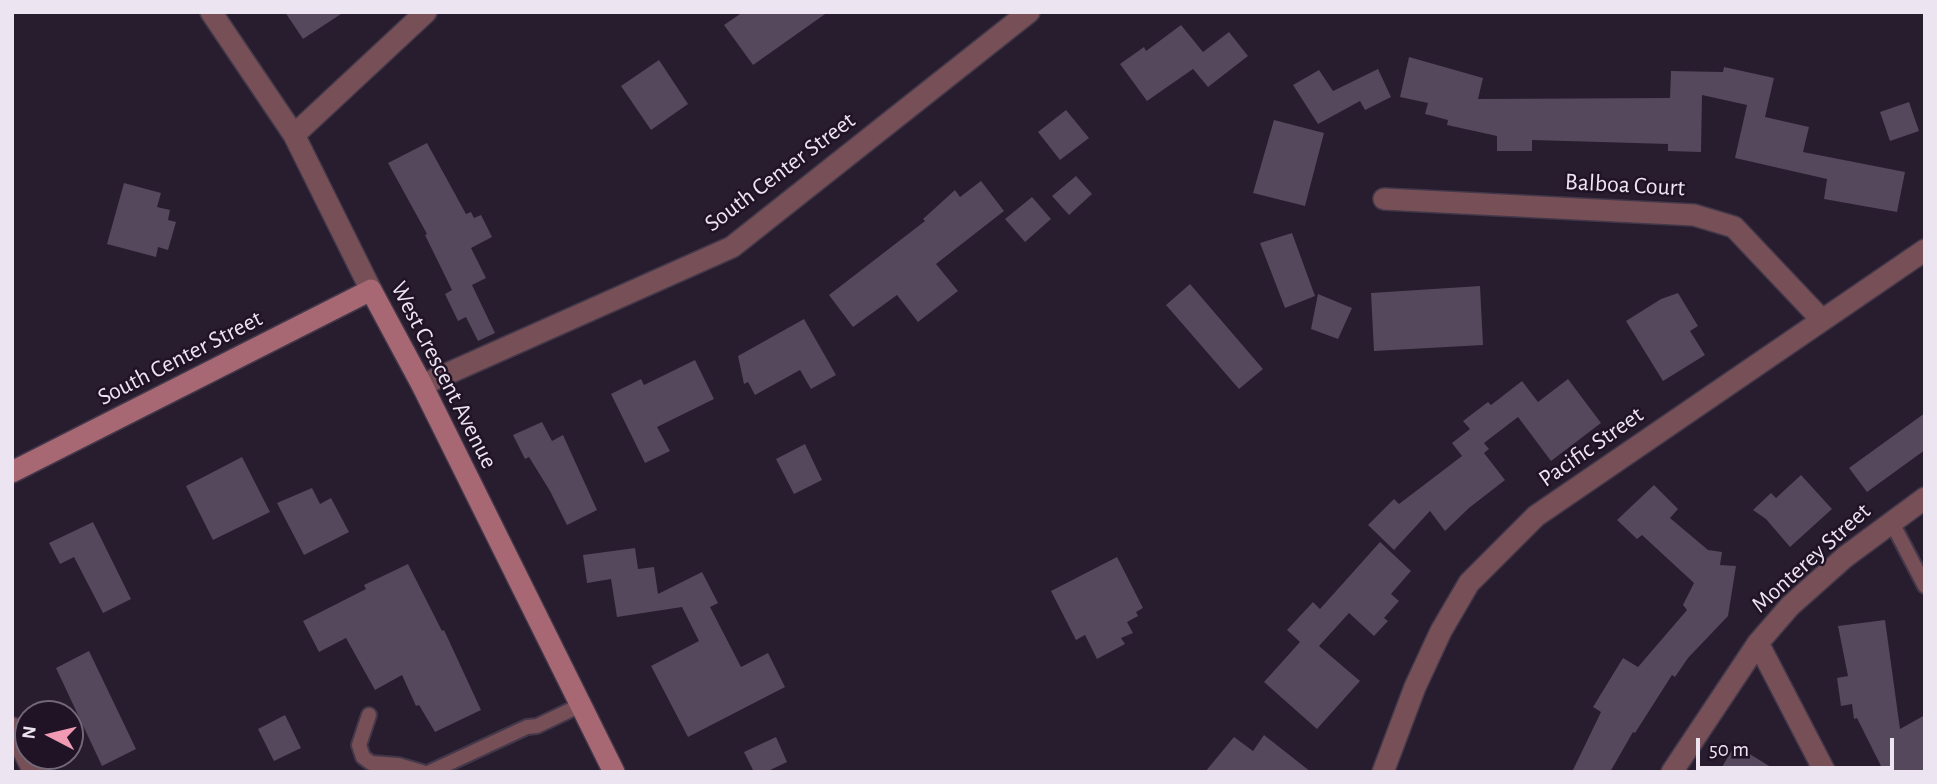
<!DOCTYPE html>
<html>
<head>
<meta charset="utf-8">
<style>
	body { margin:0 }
	#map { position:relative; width:1937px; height:784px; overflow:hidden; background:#281c2f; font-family:"Alegreya Sans",sans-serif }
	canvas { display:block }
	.frame { position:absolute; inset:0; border:14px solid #ece4f1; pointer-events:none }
	.north { position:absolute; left:14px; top:700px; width:70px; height:70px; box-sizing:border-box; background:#1f1325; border:2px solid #716777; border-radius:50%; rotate:277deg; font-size:19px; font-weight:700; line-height:28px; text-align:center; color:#ece4f1 }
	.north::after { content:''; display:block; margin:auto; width:24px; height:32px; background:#f19ab3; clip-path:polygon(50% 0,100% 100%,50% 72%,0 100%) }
	.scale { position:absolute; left:1696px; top:738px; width:198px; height:32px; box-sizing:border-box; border:4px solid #ece4f1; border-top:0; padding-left:9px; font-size:21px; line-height:24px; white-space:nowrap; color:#ece4f1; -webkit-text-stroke:5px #1f1325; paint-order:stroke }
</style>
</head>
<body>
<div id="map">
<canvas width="1937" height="784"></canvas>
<div class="frame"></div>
<div class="north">N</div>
<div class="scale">50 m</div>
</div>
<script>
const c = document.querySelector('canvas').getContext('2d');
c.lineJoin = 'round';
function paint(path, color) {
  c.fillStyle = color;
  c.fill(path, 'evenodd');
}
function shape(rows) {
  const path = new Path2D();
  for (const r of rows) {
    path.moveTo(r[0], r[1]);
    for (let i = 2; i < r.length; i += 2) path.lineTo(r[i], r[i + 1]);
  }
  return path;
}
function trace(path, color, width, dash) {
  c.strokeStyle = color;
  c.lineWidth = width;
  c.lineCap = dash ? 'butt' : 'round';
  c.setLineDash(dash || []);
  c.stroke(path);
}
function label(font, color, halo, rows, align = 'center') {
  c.font = font + ' "Alegreya Sans",sans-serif';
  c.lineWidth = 5;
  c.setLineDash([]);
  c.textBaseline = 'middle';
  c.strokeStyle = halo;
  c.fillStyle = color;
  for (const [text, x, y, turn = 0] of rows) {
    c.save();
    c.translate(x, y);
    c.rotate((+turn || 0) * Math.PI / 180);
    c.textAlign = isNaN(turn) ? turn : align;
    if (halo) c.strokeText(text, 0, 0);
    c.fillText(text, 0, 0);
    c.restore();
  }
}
const building = shape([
	[285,12,344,12,303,39],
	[743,12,828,12,753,65,724,25],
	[1181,25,1203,52,1229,32,1248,56,1208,87,1193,69,1147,101,1120,64,1144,47,1146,51],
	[1409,57,1483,78,1478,99,1670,98,1671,71,1723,72,1724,67,1774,78,1765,117,1809,127,1803,152,1905,172,1897,212,1824,199,1827,179,1735,158,1747,105,1702,95,1701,152,1668,151,1668,144,1532,140,1532,151,1497,151,1497,136,1447,125,1448,120,1425,114,1428,103,1400,97],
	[659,60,688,104,651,130,621,86],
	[1378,69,1391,97,1365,110,1360,101,1318,124,1293,85,1319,70,1333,91],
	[1909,102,1919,131,1890,141,1880,112],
	[1066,110,1089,138,1060,160,1038,132],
	[1274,120,1324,133,1305,206,1253,193],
	[427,143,466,214,471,212,474,218,481,215,492,237,471,248,486,278,472,285,495,333,478,341,466,317,458,321,445,294,452,290,425,235,427,234,388,163],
	[1076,176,1092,194,1069,215,1052,196],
	[981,181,1004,211,936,264,958,291,918,322,897,295,853,327,829,295,925,221,923,219,955,190,960,197],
	[124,183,161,193,157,207,170,210,168,220,176,222,168,250,158,247,156,257,107,244],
	[1032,197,1051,219,1025,242,1005,219],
	[1292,233,1315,296,1285,308,1260,243],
	[1190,284,1263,369,1239,389,1166,305],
	[1480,286,1483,345,1374,351,1371,293],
	[1678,293,1698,326,1690,331,1705,355,1663,381,1626,321,1661,299],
	[1318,294,1352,308,1338,339,1311,329],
	[804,319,836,375,811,389,800,370,755,395,748,382,744,384,738,356],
	[695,360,714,399,657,427,670,451,645,463,611,394,641,379,644,385],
	[1568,379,1601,423,1551,461,1518,417,1484,443,1489,449,1484,453,1505,480,1469,508,1445,531,1430,511,1394,550,1368,525,1394,499,1399,504,1462,456,1452,443,1470,429,1463,421,1488,402,1491,405,1522,381,1538,402],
	[1925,413,1925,450,1867,492,1849,468],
	[542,422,552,441,563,435,597,510,567,525,550,491,529,457,525,459,513,435],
	[805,444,822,480,794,494,776,459],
	[242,457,270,512,213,540,186,486],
	[1801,475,1832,509,1790,547,1766,519,1753,510,1771,493,1776,498],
	[1654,485,1678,509,1670,518,1708,550,1722,552,1720,565,1736,566,1728,616,1688,658,1675,677,1672,675,1635,733,1633,732,1610,772,1572,772,1601,712,1593,707,1623,658,1638,667,1687,610,1683,605,1694,583,1642,535,1637,539,1617,520],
	[312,488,320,504,331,498,349,532,304,555,277,503],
	[93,522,131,599,103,613,74,557,60,564,49,543],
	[1380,542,1411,571,1391,594,1399,601,1384,618,1388,621,1374,636,1349,613,1319,646,1360,681,1317,729,1264,682,1300,642,1287,630,1313,602,1320,609],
	[635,548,638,569,654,567,658,594,702,572,718,603,710,607,741,667,768,653,785,687,688,737,651,666,699,641,682,607,617,617,611,579,587,583,583,555],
	[1117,557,1143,608,1136,612,1138,616,1127,622,1133,633,1121,638,1125,644,1097,659,1085,635,1076,640,1051,591],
	[408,564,442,631,444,630,481,710,435,732,419,705,416,706,402,675,375,690,346,638,319,652,303,621,366,589,364,585],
	[1885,620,1900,729,1925,715,1925,772,1884,772,1857,718,1854,719,1852,704,1841,706,1837,678,1848,676,1838,626],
	[89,651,136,749,102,766,56,668],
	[285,715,301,748,274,761,258,729],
	[1264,735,1311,772,1205,772,1234,737,1253,751],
	[776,737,787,762,766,772,754,772,744,752],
	[1735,745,1779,772,1719,772]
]);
const lane = shape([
	[1891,521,1925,586],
	[369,715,359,745,363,757,371,763,398,765,422,772],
	[430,772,527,727,537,726,581,705]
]);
const street = shape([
	[211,12,294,135,371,290],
	[294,135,426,12],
	[1384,199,1694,215,1734,227,1821,319],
	[422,385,732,247,1029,12],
	[1758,643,1825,772],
	[12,728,34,772],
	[1383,772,1415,687,1441,631,1469,583,1536,516,1925,250],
	[1672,772,1758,643,1790,606,1845,557,1925,498]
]);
const secondary = shape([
	[12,472,371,290,422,385,614,772]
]);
const streetNames = [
	["South Center Street",780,172,-37],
	["Balboa Court",1625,185,3],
	["South Center Street",180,358,-27],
	["West Crescent Avenue",444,375,63],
	["Pacific Street",1591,447,-35],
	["Monterey Street",1811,558,-42]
];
paint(building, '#55475c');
trace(lane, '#43384a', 18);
trace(street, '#43384a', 24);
trace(secondary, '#43384a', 24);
trace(lane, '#774f56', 14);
trace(street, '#774f56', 21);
trace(secondary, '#a76873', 21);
label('24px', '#ece4f1', '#1f1325', streetNames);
</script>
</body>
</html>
